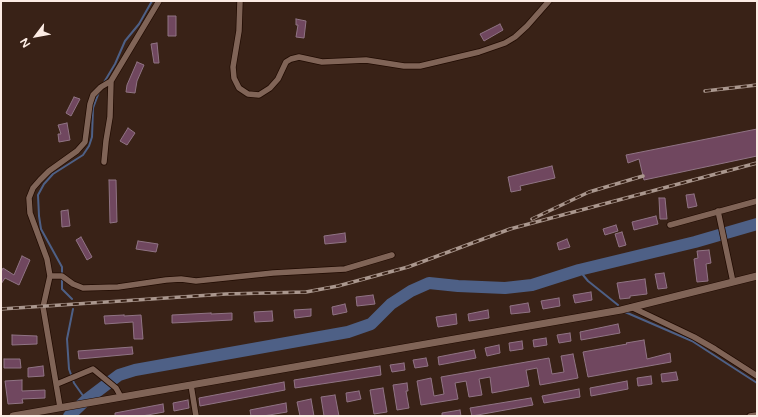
<!DOCTYPE html>
<html>
<head>
<meta charset="utf-8">
<style>
	body { margin:0 }
	#map { position:relative; width:758px; height:417px; overflow:hidden; background:#392217; font-family:"Varela Round",sans-serif }
	canvas { display:block }
	.frame { position:absolute; inset:0; border:2px solid #fcece4; pointer-events:none }
	.north { position:absolute; left:16px; top:16px; width:40px; height:40px; -webkit-text-stroke:3px #392217; paint-order:stroke; rotate:238deg; font-size:11px; font-weight:700; line-height:16px; text-align:center; color:#fcece4 }
	.north::after { content:''; display:block; margin:auto; width:14px; height:18px; background:#fcece4; clip-path:polygon(50% 0,100% 100%,50% 72%,0 100%) }
</style>
</head>
<body>
<div id="map">
<canvas width="758" height="417"></canvas>
<div class="frame"></div>
<div class="north">N</div>
</div>
<script>
const c = document.querySelector('canvas').getContext('2d');
c.lineJoin = 'round';
function shape(rows) {
  const path = new Path2D();
  for (const r of rows) {
    path.moveTo(r[0], r[1]);
    for (let i = 2; i < r.length; i += 2) path.lineTo(r[i], r[i + 1]);
  }
  return path;
}
function trace(path, color, width, dash) {
  c.strokeStyle = color;
  c.lineWidth = width;
  c.lineCap = dash ? 'butt' : 'round';
  c.setLineDash(dash || []);
  c.stroke(path);
}
function paint(path, color) {
  c.fillStyle = color;
  c.fill(path, 'evenodd');
}
const stream = shape([
	[103,84,115,64,125,41,139,24,152,1],
	[579,270,588,281,618,305],
	[72,299,62,289,62,267,41,229,39,216,38,195,44,184,53,174,83,155,89,146,92,137,93,108,99,92],
	[73,309,67,339,69,369,74,383,86,400],
	[625,312,692,341,757,383]
]);
const river = shape([
	[69,416,86,400,119,375,135,370,348,332,371,324,391,304,411,291,429,283,458,286,505,288,532,285,579,270,695,242,757,224]
]);
const building = shape([
	[168,16,176,16,176,36,168,36,168,16],
	[296,19,306,21,304,38,296,37,298,25,296,25,296,19],
	[500,24,503,30,484,41,480,34,500,24],
	[157,43,159,63,154,63,151,44,157,43],
	[137,62,144,65,137,81,135,93,126,92,127,85,137,62],
	[74,97,80,99,71,116,66,113,74,97],
	[67,123,70,140,59,142,58,134,61,134,58,125,67,123],
	[128,128,135,133,127,145,120,141,128,128],
	[757,129,757,156,644,180,639,159,628,163,626,155,757,129],
	[552,166,555,178,520,186,521,190,511,192,508,177,552,166],
	[109,180,116,180,117,222,110,223,109,180],
	[694,194,697,206,688,208,686,195,694,194],
	[659,198,665,198,667,219,660,219,659,198],
	[68,210,70,226,62,227,61,211,68,210],
	[656,216,658,224,634,230,632,222,656,216],
	[616,225,618,231,605,235,603,229,616,225],
	[622,232,626,245,619,247,615,234,622,232],
	[345,233,346,242,325,244,324,236,345,233],
	[81,237,92,257,87,260,76,240,81,237],
	[567,239,570,247,559,250,557,243,567,239],
	[138,241,158,244,156,252,136,249,138,241],
	[709,250,711,263,706,264,708,281,697,282,694,259,698,258,697,251,709,250],
	[22,256,30,260,19,285,5,278,1,284,1,272,3,268,14,275,22,256],
	[664,273,667,288,658,289,655,274,664,273],
	[645,279,647,294,630,296,630,298,620,299,617,283,645,279],
	[591,292,592,300,575,303,573,295,591,292],
	[373,295,375,304,357,306,356,297,373,295],
	[559,298,560,306,543,309,541,301,559,298],
	[528,303,530,312,511,314,510,306,528,303],
	[345,304,347,312,333,315,332,307,345,304],
	[311,309,311,316,295,318,294,310,311,309],
	[488,310,489,318,469,321,468,314,488,310],
	[272,311,273,321,255,322,254,312,272,311],
	[211,313,211,314,232,313,232,320,172,323,172,315,211,313],
	[456,314,457,324,438,327,436,317,456,314],
	[124,315,124,316,141,315,143,339,134,339,133,322,105,324,104,316,124,315],
	[618,324,620,333,581,340,580,332,618,324],
	[570,333,571,341,559,343,557,335,570,333],
	[12,335,37,336,37,344,12,345,12,335],
	[546,338,547,345,534,347,533,340,546,338],
	[644,340,647,359,670,353,671,362,588,377,583,352,627,344,626,343,644,340],
	[522,341,523,349,510,351,509,343,522,341],
	[499,345,500,353,487,356,485,348,499,345],
	[132,347,133,354,79,359,78,351,132,347],
	[474,350,476,358,439,365,438,357,474,350],
	[573,354,578,378,540,385,537,368,527,370,526,370,529,386,492,393,490,377,479,379,482,395,469,397,466,381,455,383,458,399,421,405,417,381,431,378,434,396,444,394,441,377,549,358,552,374,564,372,561,356,573,354],
	[426,358,428,366,415,368,413,360,426,358],
	[4,359,20,359,21,368,4,368,4,359],
	[404,363,405,370,392,372,390,365,404,363],
	[43,366,44,376,28,377,28,368,43,366],
	[380,366,381,375,295,388,294,380,380,366],
	[676,372,678,380,662,382,661,374,676,372],
	[651,376,652,384,638,386,637,378,651,376],
	[22,380,22,391,45,390,45,398,22,399,23,403,8,404,5,381,22,380],
	[627,381,628,389,591,396,590,388,627,381],
	[284,382,285,390,200,406,199,398,284,382],
	[407,383,408,391,406,391,409,408,397,410,393,385,407,383],
	[383,388,387,412,374,414,370,390,383,388],
	[579,389,580,397,544,403,542,396,579,389],
	[359,391,361,399,347,402,346,393,359,391],
	[335,395,339,416,324,416,321,397,335,395],
	[531,398,533,405,472,416,470,408,531,398],
	[311,399,314,416,300,416,297,402,311,399],
	[188,400,189,408,174,411,173,403,188,400],
	[286,403,287,412,263,416,251,416,250,410,286,403],
	[163,404,164,412,142,416,115,416,115,413,163,404],
	[460,410,461,416,442,416,442,413,460,410]
]);
const minor = shape([
	[240,1,239,31,233,67,234,78,239,88,248,94,259,95,270,88,278,79,286,62,291,59,299,57,322,62,366,60,404,66,420,66,479,52,505,43,515,37,527,26,549,1],
	[104,162,106,141,110,117,111,81],
	[718,211,733,282],
	[670,225,757,201],
	[50,276,62,276,73,284,83,288,118,287,166,280,181,279,196,281,273,273,345,269,392,255],
	[631,307,694,337,715,349,757,376],
	[57,384,93,369,116,388,121,397],
	[191,385,196,416],
	[60,407,43,307,50,276,47,259,30,213,29,198,33,188,40,180,49,171,77,151,85,142,90,104,93,95,101,87,111,81,159,1],
	[750,416,757,415]
]);
const tertiary = shape([
	[13,416,621,310,757,276]
]);
const rail = shape([
	[705,91,757,85],
	[532,219,589,192,643,176],
	[1,309,226,294,306,292,338,286,408,267,510,229,757,163]
]);
trace(stream, '#4e6086', 2);
trace(river, '#4e6086', 12);
paint(building, '#70475f');
trace(building, '#907484', 1);
trace(minor, '#200b02', 7);
trace(tertiary, '#200b02', 8);
trace(minor, '#806457', 5.5);
trace(tertiary, '#806457', 7);
trace(rail, '#aa978e', 3.5);
trace(rail, '#392217', 2, [6]);
</script>
</body>
</html>
